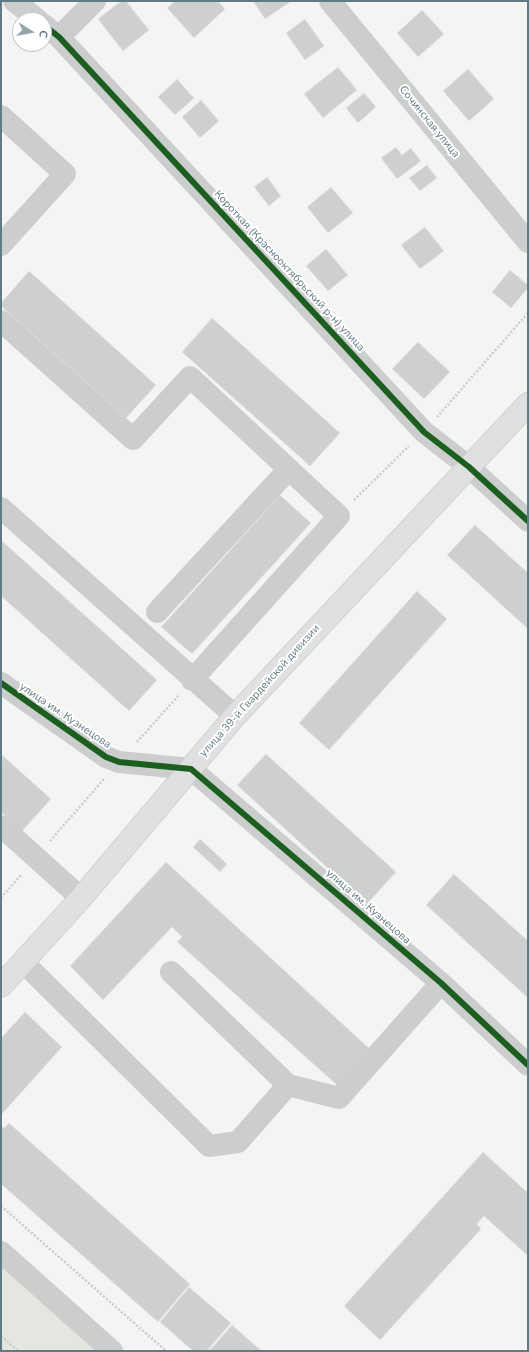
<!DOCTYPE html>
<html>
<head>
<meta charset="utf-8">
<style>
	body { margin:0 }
	#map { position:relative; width:529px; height:1352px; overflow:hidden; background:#f4f4f2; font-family:"Nunito Sans",sans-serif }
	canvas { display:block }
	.frame { position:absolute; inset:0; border:2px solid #627a85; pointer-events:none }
	.north { position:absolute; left:12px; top:12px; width:40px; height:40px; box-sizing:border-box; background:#fff; border:1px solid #c0cace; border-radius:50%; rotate:101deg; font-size:11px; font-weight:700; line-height:16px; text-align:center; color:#627a85 }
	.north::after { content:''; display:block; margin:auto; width:14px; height:18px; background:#95a5ab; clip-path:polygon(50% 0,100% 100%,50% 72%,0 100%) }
</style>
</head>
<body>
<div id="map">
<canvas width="529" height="1352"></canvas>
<div class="frame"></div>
<div class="north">С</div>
</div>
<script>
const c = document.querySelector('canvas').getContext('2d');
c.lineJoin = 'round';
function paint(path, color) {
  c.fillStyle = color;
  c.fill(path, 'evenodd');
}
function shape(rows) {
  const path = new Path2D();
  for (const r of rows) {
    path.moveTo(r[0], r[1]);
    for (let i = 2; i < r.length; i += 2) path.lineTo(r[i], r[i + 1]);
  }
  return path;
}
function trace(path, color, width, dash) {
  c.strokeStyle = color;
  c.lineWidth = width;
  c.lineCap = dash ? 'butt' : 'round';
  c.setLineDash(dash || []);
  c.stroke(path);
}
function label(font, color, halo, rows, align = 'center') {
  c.font = font + ' "Nunito Sans",sans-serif';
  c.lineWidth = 4;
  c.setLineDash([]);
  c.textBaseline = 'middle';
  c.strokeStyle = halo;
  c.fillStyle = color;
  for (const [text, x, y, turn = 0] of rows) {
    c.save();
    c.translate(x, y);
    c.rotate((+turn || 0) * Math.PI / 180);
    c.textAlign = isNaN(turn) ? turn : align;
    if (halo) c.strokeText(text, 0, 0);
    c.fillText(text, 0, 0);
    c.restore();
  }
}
const green = shape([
	[1,1257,107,1351,1,1351]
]);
const building = shape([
	[121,1,126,1,149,30,123,51,98,19,121,1],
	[175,1,218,1,225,9,194,38,167,8,175,1],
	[253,1,290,1,290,2,265,19,253,1],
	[422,10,444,34,418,57,397,33,422,10],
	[305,19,324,46,305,60,286,33,305,19],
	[338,67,357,90,323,118,304,94,338,67],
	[468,69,494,99,469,121,443,91,468,69],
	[177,79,194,98,175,115,158,97,177,79],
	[364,93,376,107,358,123,346,108,364,93],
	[201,100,219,121,200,138,182,117,201,100],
	[396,147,402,155,411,148,421,161,397,179,381,158,396,147],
	[427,165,437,178,420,191,409,178,427,165],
	[267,177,281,196,269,206,254,187,267,177],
	[331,187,353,213,328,233,307,207,331,187],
	[425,227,444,251,420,269,401,245,425,227],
	[326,249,348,275,328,291,306,266,326,249],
	[510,270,528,285,528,288,511,308,492,292,510,270],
	[29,271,156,385,126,418,1,306,1,303,29,271],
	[212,318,340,433,310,466,182,352,212,318],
	[418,342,450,372,424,399,392,369,418,342],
	[280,495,311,523,192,654,161,627,280,495],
	[475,525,528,573,528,629,447,555,475,525],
	[1,540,157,680,129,711,1,596,1,540],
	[417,591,447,619,329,750,299,723,417,591],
	[1,754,51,799,22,831,1,812,1,754],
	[266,754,396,872,367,904,237,785,266,754],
	[200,839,227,864,220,872,193,847,200,839],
	[166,862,371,1050,338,1086,177,942,182,937,172,927,103,1000,70,966,166,862],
	[454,874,528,941,528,998,426,905,454,874],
	[25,1012,62,1047,1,1115,1,1038,25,1012],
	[9,1123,190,1284,158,1322,1,1184,1,1126,4,1128,9,1123],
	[483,1152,528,1193,528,1256,484,1216,477,1224,481,1229,380,1340,344,1306,483,1152],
	[189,1287,231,1323,207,1351,193,1351,160,1322,189,1287],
	[232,1325,257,1347,262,1351,209,1351,232,1325]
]);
const path = shape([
	[437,417,528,313],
	[354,500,409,446],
	[137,742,179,695],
	[50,841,104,779],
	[1,898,22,874],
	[1,1206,166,1351],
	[1,1336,18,1351]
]);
const minor = shape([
	[14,1,38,20],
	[330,1,528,242],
	[44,25,59,37,424,432,469,467,528,521],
	[59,37,95,1],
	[1,116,65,174,1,245],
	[1,321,133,439,190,377,339,516,192,680],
	[1,508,235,716],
	[157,612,289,469],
	[1,683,106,757,119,762,191,769,441,983,528,1065],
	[1,826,81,898],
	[23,962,209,1146,238,1142,288,1085,339,1098,441,983],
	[171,972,288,1085],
	[1,1252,112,1351]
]);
const major = shape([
	[1,986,81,898,235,716,528,404]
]);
const cycleway = shape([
	[44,25,59,37,424,432,469,467,528,521],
	[1,683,106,757,119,762,191,769,441,983,528,1065]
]);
const streetNames = [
	["Сочинская улица",429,122,51],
	["Короткая (Краснооктябрьский р-н) улица",289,271,47],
	["улица 39-й Гвардейской дивизии",260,691,-48],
	["улица им. Кузнецова",65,716,34],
	["улица им. Кузнецова",368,907,41]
];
paint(green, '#e4e7e0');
paint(building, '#cecfcf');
trace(building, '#e4e4e2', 1);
trace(major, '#d0d1d1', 24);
trace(path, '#cacbcc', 2.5, [2, 2]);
trace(minor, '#cccdcd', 22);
trace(major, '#e0e0e0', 22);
trace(cycleway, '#1b5e20', 6);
label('11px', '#627a85', '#fff', streetNames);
</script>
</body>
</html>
